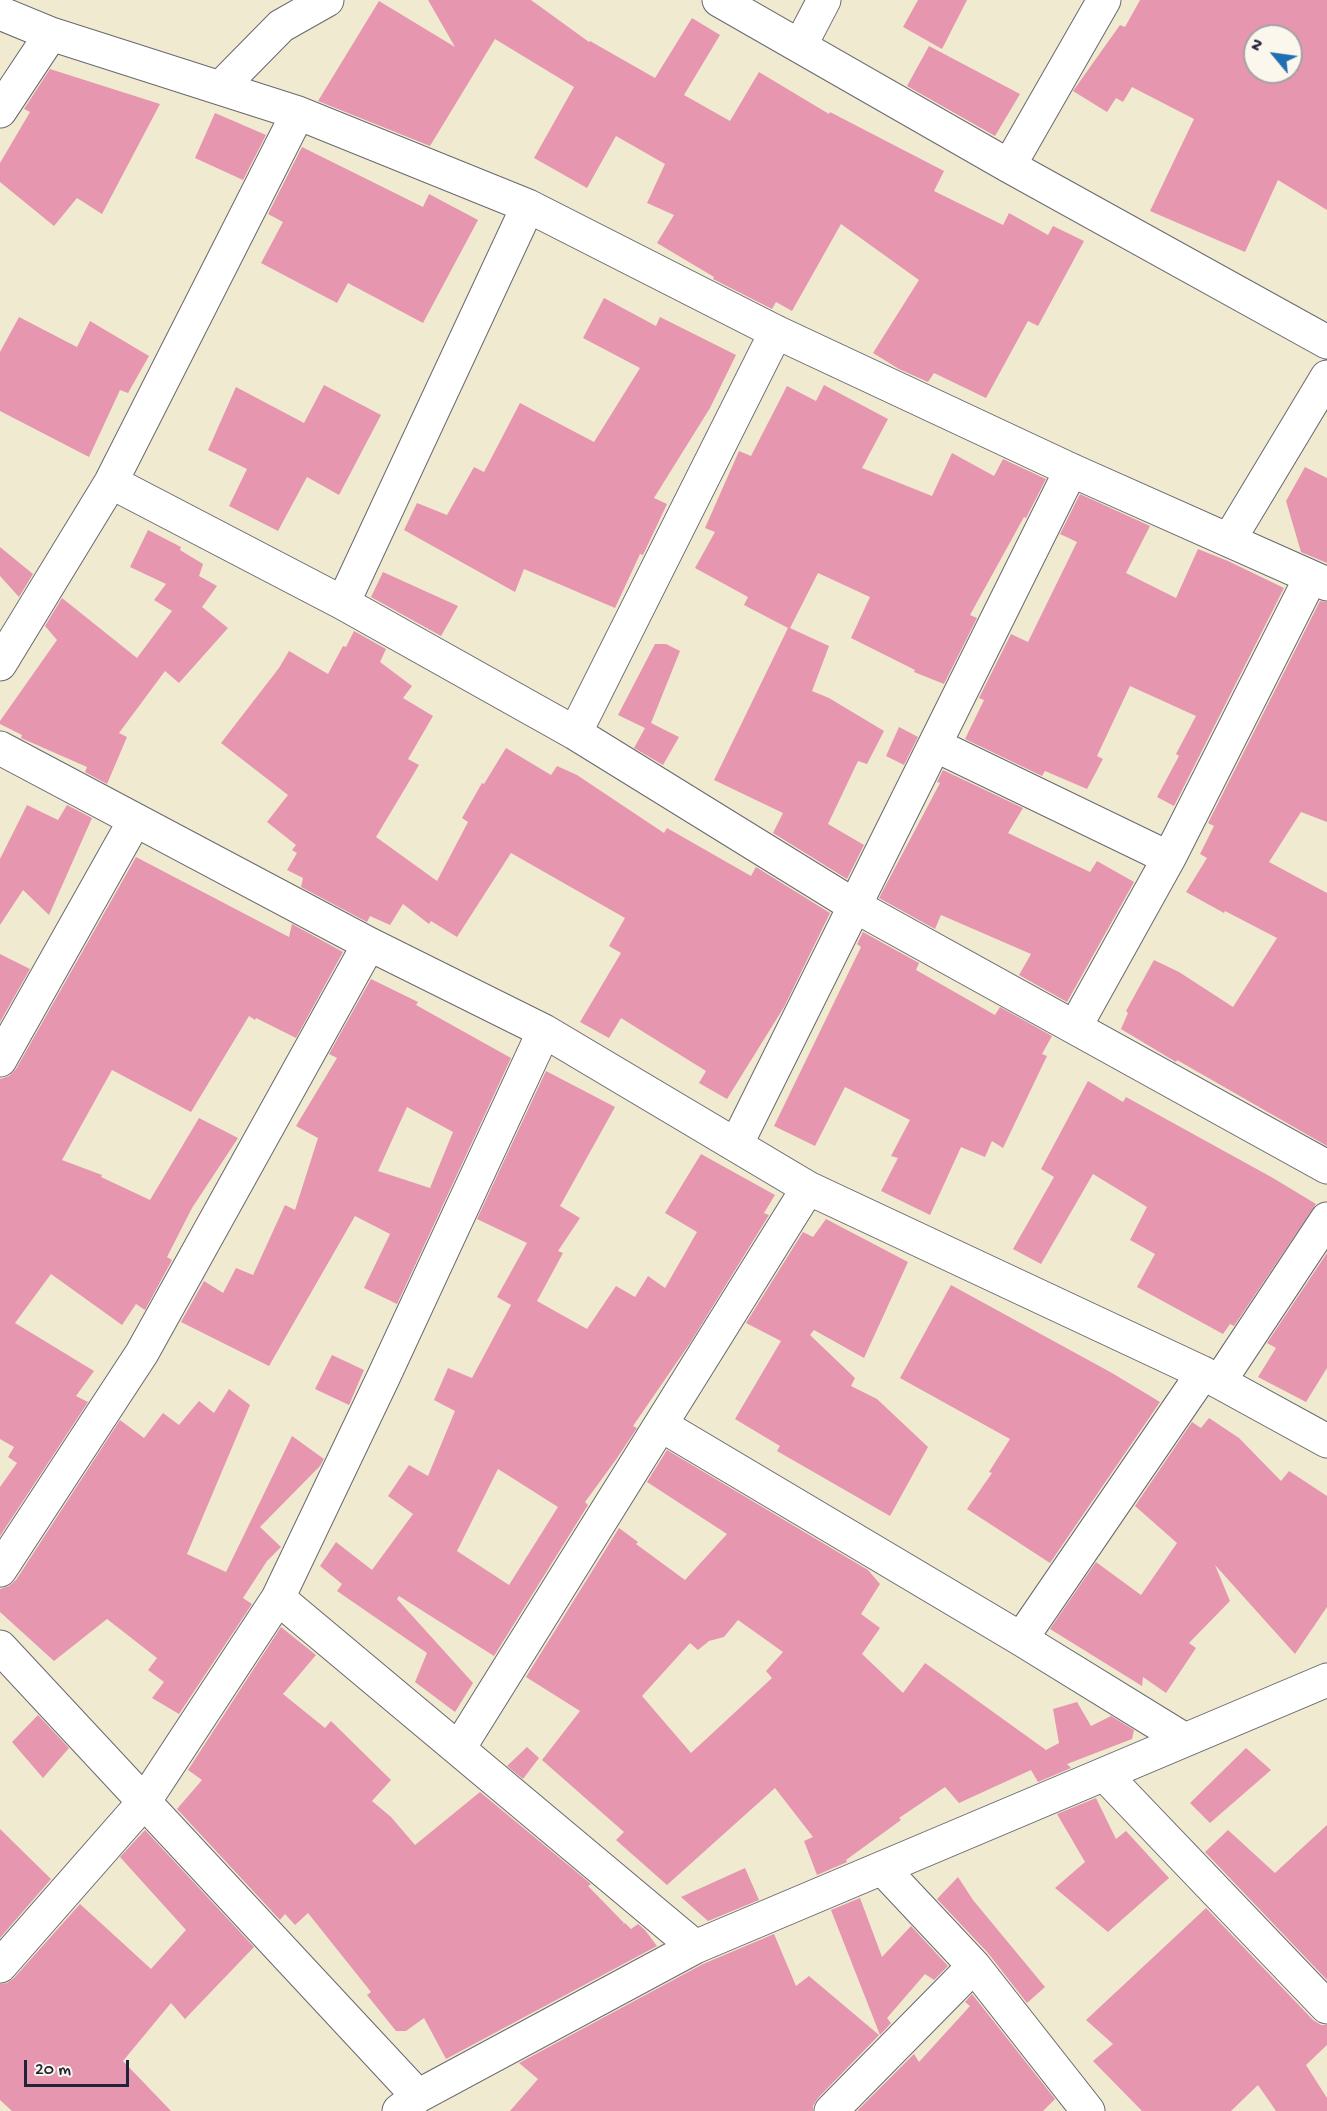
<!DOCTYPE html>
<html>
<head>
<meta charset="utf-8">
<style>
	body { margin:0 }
	#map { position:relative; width:1327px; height:2111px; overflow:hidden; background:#f0ead1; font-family:"Gochi Hand",sans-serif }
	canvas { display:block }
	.north { position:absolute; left:1243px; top:24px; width:60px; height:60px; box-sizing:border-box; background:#fbf7ec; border:2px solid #a4a2a5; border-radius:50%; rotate:299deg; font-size:16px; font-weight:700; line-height:24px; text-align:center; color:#22223b }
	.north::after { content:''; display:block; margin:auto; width:21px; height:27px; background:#1f6fb2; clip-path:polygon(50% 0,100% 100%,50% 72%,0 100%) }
	.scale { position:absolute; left:24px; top:2060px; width:105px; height:27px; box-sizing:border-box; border:3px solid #22223b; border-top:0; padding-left:8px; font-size:18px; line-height:21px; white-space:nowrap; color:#22223b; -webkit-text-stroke:4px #fbf7ec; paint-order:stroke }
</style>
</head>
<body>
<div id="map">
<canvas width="1327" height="2111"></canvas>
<div class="north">N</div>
<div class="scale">20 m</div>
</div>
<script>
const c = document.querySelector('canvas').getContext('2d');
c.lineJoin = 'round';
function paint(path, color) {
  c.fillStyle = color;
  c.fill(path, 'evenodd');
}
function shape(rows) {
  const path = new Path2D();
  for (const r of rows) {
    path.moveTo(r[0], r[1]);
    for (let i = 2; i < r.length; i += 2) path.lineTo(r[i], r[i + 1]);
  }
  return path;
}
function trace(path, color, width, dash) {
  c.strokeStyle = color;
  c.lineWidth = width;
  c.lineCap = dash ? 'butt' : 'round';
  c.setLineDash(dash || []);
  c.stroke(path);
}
const building = shape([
	[428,0,531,0,589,42,590,41,655,78,692,18,720,35,684,95,730,121,759,72,829,114,830,112,944,171,934,191,1003,225,1009,213,1048,235,1053,226,1084,241,1038,326,1028,321,986,398,934,373,928,382,899,369,873,353,919,280,841,224,792,311,776,302,772,309,713,279,714,277,657,243,674,215,647,203,665,164,616,136,587,188,534,158,574,87,495,39,430,146,318,101,379,1,455,47],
	[918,0,967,0,942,49,903,27],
	[1140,0,1327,0,1327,210,1278,180,1245,252,1150,211,1194,119,1132,87,1123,102,1116,98,1107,112,1073,91,1120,25,1125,27],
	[1255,36,1291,36,1291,72,1255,72],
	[929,46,1020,94,995,136,907,86],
	[50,69,160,104,102,214,77,198,54,226,0,182,0,163,30,112,24,109],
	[215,113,266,135,243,180,195,158],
	[302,147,423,207,429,194,478,220,423,323,348,283,337,303,261,263,283,222,268,214],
	[604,298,656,326,660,317,736,355,710,408,654,498,667,504,643,555,640,554,615,608,524,569,515,592,404,530,417,503,447,515,474,467,484,472,520,403,594,442,640,368,583,338],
	[19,317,77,347,90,321,149,356,128,393,120,390,89,457,0,411,0,352],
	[324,385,381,415,339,495,307,477,278,531,229,506,247,469,208,450,236,387,304,423],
	[824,385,888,419,862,468,932,496,952,453,994,476,1003,459,1046,479,1026,518,1024,517,970,615,977,618,944,684,914,672,915,670,851,638,870,597,818,573,790,628,829,646,812,691,829,698,884,731,867,764,858,761,828,824,864,845,847,879,773,833,783,813,714,780,788,628,744,605,748,597,695,568,715,532,705,528,739,451,751,456,787,386,816,401],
	[1305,467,1327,478,1327,563,1301,552,1286,501],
	[1080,494,1150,526,1126,573,1176,598,1198,549,1228,561,1284,588,1174,806,1157,797,1179,756,1176,754,1196,716,1130,686,1097,756,1103,759,1087,789,1045,771,1042,776,965,739,984,700,979,698,1011,634,1028,642,1077,542,1060,534],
	[148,530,181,547,180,550,203,564,199,576,217,586,202,607,228,628,179,683,165,671,119,733,127,737,107,784,85,772,87,767,21,738,22,735,0,724,0,721,57,640,45,626,62,598,137,658,172,611,154,600,166,584,130,567],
	[0,547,33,574,19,597,0,576],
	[383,572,458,606,441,636,371,597],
	[1320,601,1327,602,1327,822,1301,812,1269,862,1327,893,1327,1146,1177,1060,1176,1062,1121,1029,1128,1013,1126,1011,1154,960,1179,972,1233,1007,1277,938,1225,911,1224,913,1186,892,1207,858,1200,854,1214,826,1208,823],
	[354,631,386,649,380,662,412,686,403,698,433,716,408,759,419,765,376,837,437,881,468,822,462,818,482,783,484,784,506,748,551,775,557,766,577,775,664,833,667,828,751,876,756,867,830,913,784,1007,727,1099,699,1083,706,1071,621,1018,609,1038,580,1022,621,953,609,946,625,918,511,853,457,937,431,921,429,924,403,904,390,925,370,916,367,922,301,887,303,878,287,870,297,853,292,850,296,845,267,822,288,795,221,743,279,668,289,651,328,674,343,646,346,647],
	[655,644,666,644,680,651,651,723,679,737,663,765,634,748,645,728,618,715],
	[899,727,918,737,904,765,886,756],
	[943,770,1023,808,1008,833,1090,872,1097,861,1134,882,1067,1002,1019,975,1031,954,941,915,935,929,879,898,940,783,937,782],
	[27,805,58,820,67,805,92,818,49,915,23,890,0,925,0,859],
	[136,857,289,937,292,924,343,952,296,1038,256,1018,255,1020,249,1016,191,1112,112,1070,62,1160,102,1175,101,1177,150,1200,199,1118,238,1138,192,1208,167,1257,172,1260,145,1310,136,1304,122,1325,51,1274,15,1323,94,1371,76,1396,88,1402,0,1536,0,1487,17,1463,8,1457,14,1447,0,1439,0,1079,9,1076,16,1069],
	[863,932,919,963,916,970,995,1015,1000,1007,1052,1036,1042,1054,1047,1056,1003,1148,992,1141,985,1157,961,1147,930,1215,881,1191,898,1158,891,1156,910,1120,845,1087,815,1146,774,1126,861,947,857,944],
	[0,954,30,969,0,1022],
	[371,979,418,1002,416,1005,511,1058,397,1304,364,1288,390,1234,355,1216,269,1366,181,1322,204,1281,223,1293,236,1268,253,1275,285,1205,295,1210,318,1138,296,1126,337,1058,329,1054],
	[407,1107,453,1132,430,1188,378,1171],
	[546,1071,615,1107,560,1206,580,1218,558,1251,563,1253,537,1301,587,1329,616,1286,635,1297,648,1276,665,1288,697,1232,665,1213,701,1154,775,1195,764,1213,769,1215,690,1343,633,1426,637,1428,615,1461,585,1502,588,1505,494,1656,399,1596,397,1599,473,1683,455,1712,415,1682,427,1653,337,1591,342,1584,320,1566,336,1542,372,1570,413,1514,388,1496,409,1465,428,1476,455,1411,434,1400,448,1368,472,1378,511,1305,497,1297,527,1243,477,1219],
	[498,1469,558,1507,509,1585,457,1551],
	[1088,1081,1123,1102,1126,1097,1273,1178,1316,1204,1234,1326,1230,1324,1223,1334,1137,1287,1155,1254,1130,1240,1147,1207,1093,1174,1041,1264,1013,1249,1054,1177,1041,1169],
	[826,1219,908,1262,864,1358,814,1330,810,1335,855,1378,851,1386,877,1399,928,1447,890,1516,777,1451,780,1446,735,1419,781,1341,746,1323,803,1232,813,1237],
	[1327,1253,1327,1368,1306,1402,1258,1377,1276,1348,1267,1343],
	[951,1285,1112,1373,1160,1402,1050,1563,967,1509,992,1473,989,1472,1010,1439,900,1378],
	[332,1355,364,1370,349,1405,315,1389],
	[229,1389,250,1405,187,1554,226,1572,292,1436,324,1459,320,1466,260,1527,281,1547,267,1561,243,1598,252,1604,179,1714,152,1698,164,1682,148,1670,157,1658,107,1619,54,1661,0,1612,0,1589,9,1586,16,1580,120,1420,144,1438,163,1413,179,1425,199,1401,214,1413],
	[1209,1418,1239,1438,1281,1481,1289,1471,1327,1496,1327,1607,1295,1654,1215,1565,1230,1601,1189,1643,1196,1648,1166,1693,1143,1677,1142,1686,1050,1629,1096,1562,1141,1595,1177,1543,1135,1506,1192,1422,1201,1428],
	[667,1450,868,1570,880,1584,861,1614,880,1628,862,1654,903,1693,925,1663,1046,1750,1059,1743,1053,1709,1077,1702,1091,1726,1111,1716,1134,1730,1132,1739,1067,1764,1071,1768,1038,1782,1031,1770,959,1803,945,1787,899,1818,901,1820,846,1860,847,1862,817,1875,804,1841,813,1837,775,1788,667,1885,616,1840,624,1832,542,1760,580,1711,526,1677,619,1528,638,1542,636,1544,685,1580,727,1534,647,1482],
	[738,1620,783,1652,766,1671,772,1678,691,1753,642,1696,690,1643,698,1650,709,1641,724,1637],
	[281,1627,316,1655,283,1694,325,1728,331,1721,391,1780,372,1801,391,1817,415,1845,480,1792,591,1884,588,1886,624,1923,622,1925,625,1923,631,1929,638,1924,645,1930,657,1946,446,2059,424,2018,406,2031,396,2031,367,1995,371,1992,308,1913,295,1925,285,1914,280,1920,177,1809,202,1780,188,1770],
	[38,1715,69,1748,43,1778,12,1742],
	[527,1747,539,1758,523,1779,507,1766],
	[1246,1748,1271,1770,1210,1823,1190,1803],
	[1096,1798,1116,1839,1126,1831,1169,1878,1108,1932,1055,1888,1085,1862,1057,1814],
	[1327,1825,1327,1980,1205,1852,1228,1830,1275,1873],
	[0,1829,51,1879,0,1938],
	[145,1830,254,1947,185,2019,171,2003,123,2061,171,2111,12,2111,0,2100,0,1984,7,1983,14,1978,80,1904,151,1969,186,1930,120,1857],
	[745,1868,759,1900,708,1921,681,1897],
	[958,1877,973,1900,1045,1987,1027,2003,988,1953,937,1899],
	[860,1898,882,1957,911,1926,948,1966,934,1980,925,1974,887,2018,891,2023,880,2035,831,1910],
	[1206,1908,1313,2020,1321,2025,1327,2025,1327,2045,1306,2065,1327,2098,1327,2111,1276,2111,1258,2085,1231,2111,1142,2111,1093,2061,1113,2044,1086,2020],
	[774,1934,796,1986,809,1976,879,2035,818,2098,813,2106,813,2111,510,2111,538,2079,519,2063,703,1964],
	[972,1994,1055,2099,1043,2111,857,2111,914,2054,919,2062,970,2006,965,2002]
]);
const street = shape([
	[719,0,1009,166,1327,342],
	[0,13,51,34,298,113,528,206,776,332,1071,470,1327,584],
	[800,46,824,0],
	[220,88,281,26,327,0],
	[0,111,51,34],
	[1009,166,1104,0],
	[111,482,343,603,575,733,855,906,1327,1167],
	[1229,540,1327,377],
	[343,603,528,206],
	[0,664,111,482,298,113],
	[575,733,776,332],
	[935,745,1169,858],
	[0,748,369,944,544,1031,808,1188,1203,1373,1327,1441],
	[1075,1027,1169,858,1311,577],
	[0,1060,135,820],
	[736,1145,1071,470],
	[1219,1382,1327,1219],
	[661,1425,1021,1639,1185,1740],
	[0,1570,142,1353,369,944],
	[278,1598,695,1947],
	[1021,1639,1203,1373],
	[0,1647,418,2096],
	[459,1748,808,1188],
	[1105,1775,1327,2007],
	[882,1868,974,1966,1088,2111],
	[0,1966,144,1802,278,1598,383,1378,544,1031],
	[399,2111,418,2096,695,1947,1327,1680],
	[831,2111,974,1966]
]);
paint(building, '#e796af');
trace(street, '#6a6870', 35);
trace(street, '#fff', 33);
</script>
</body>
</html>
